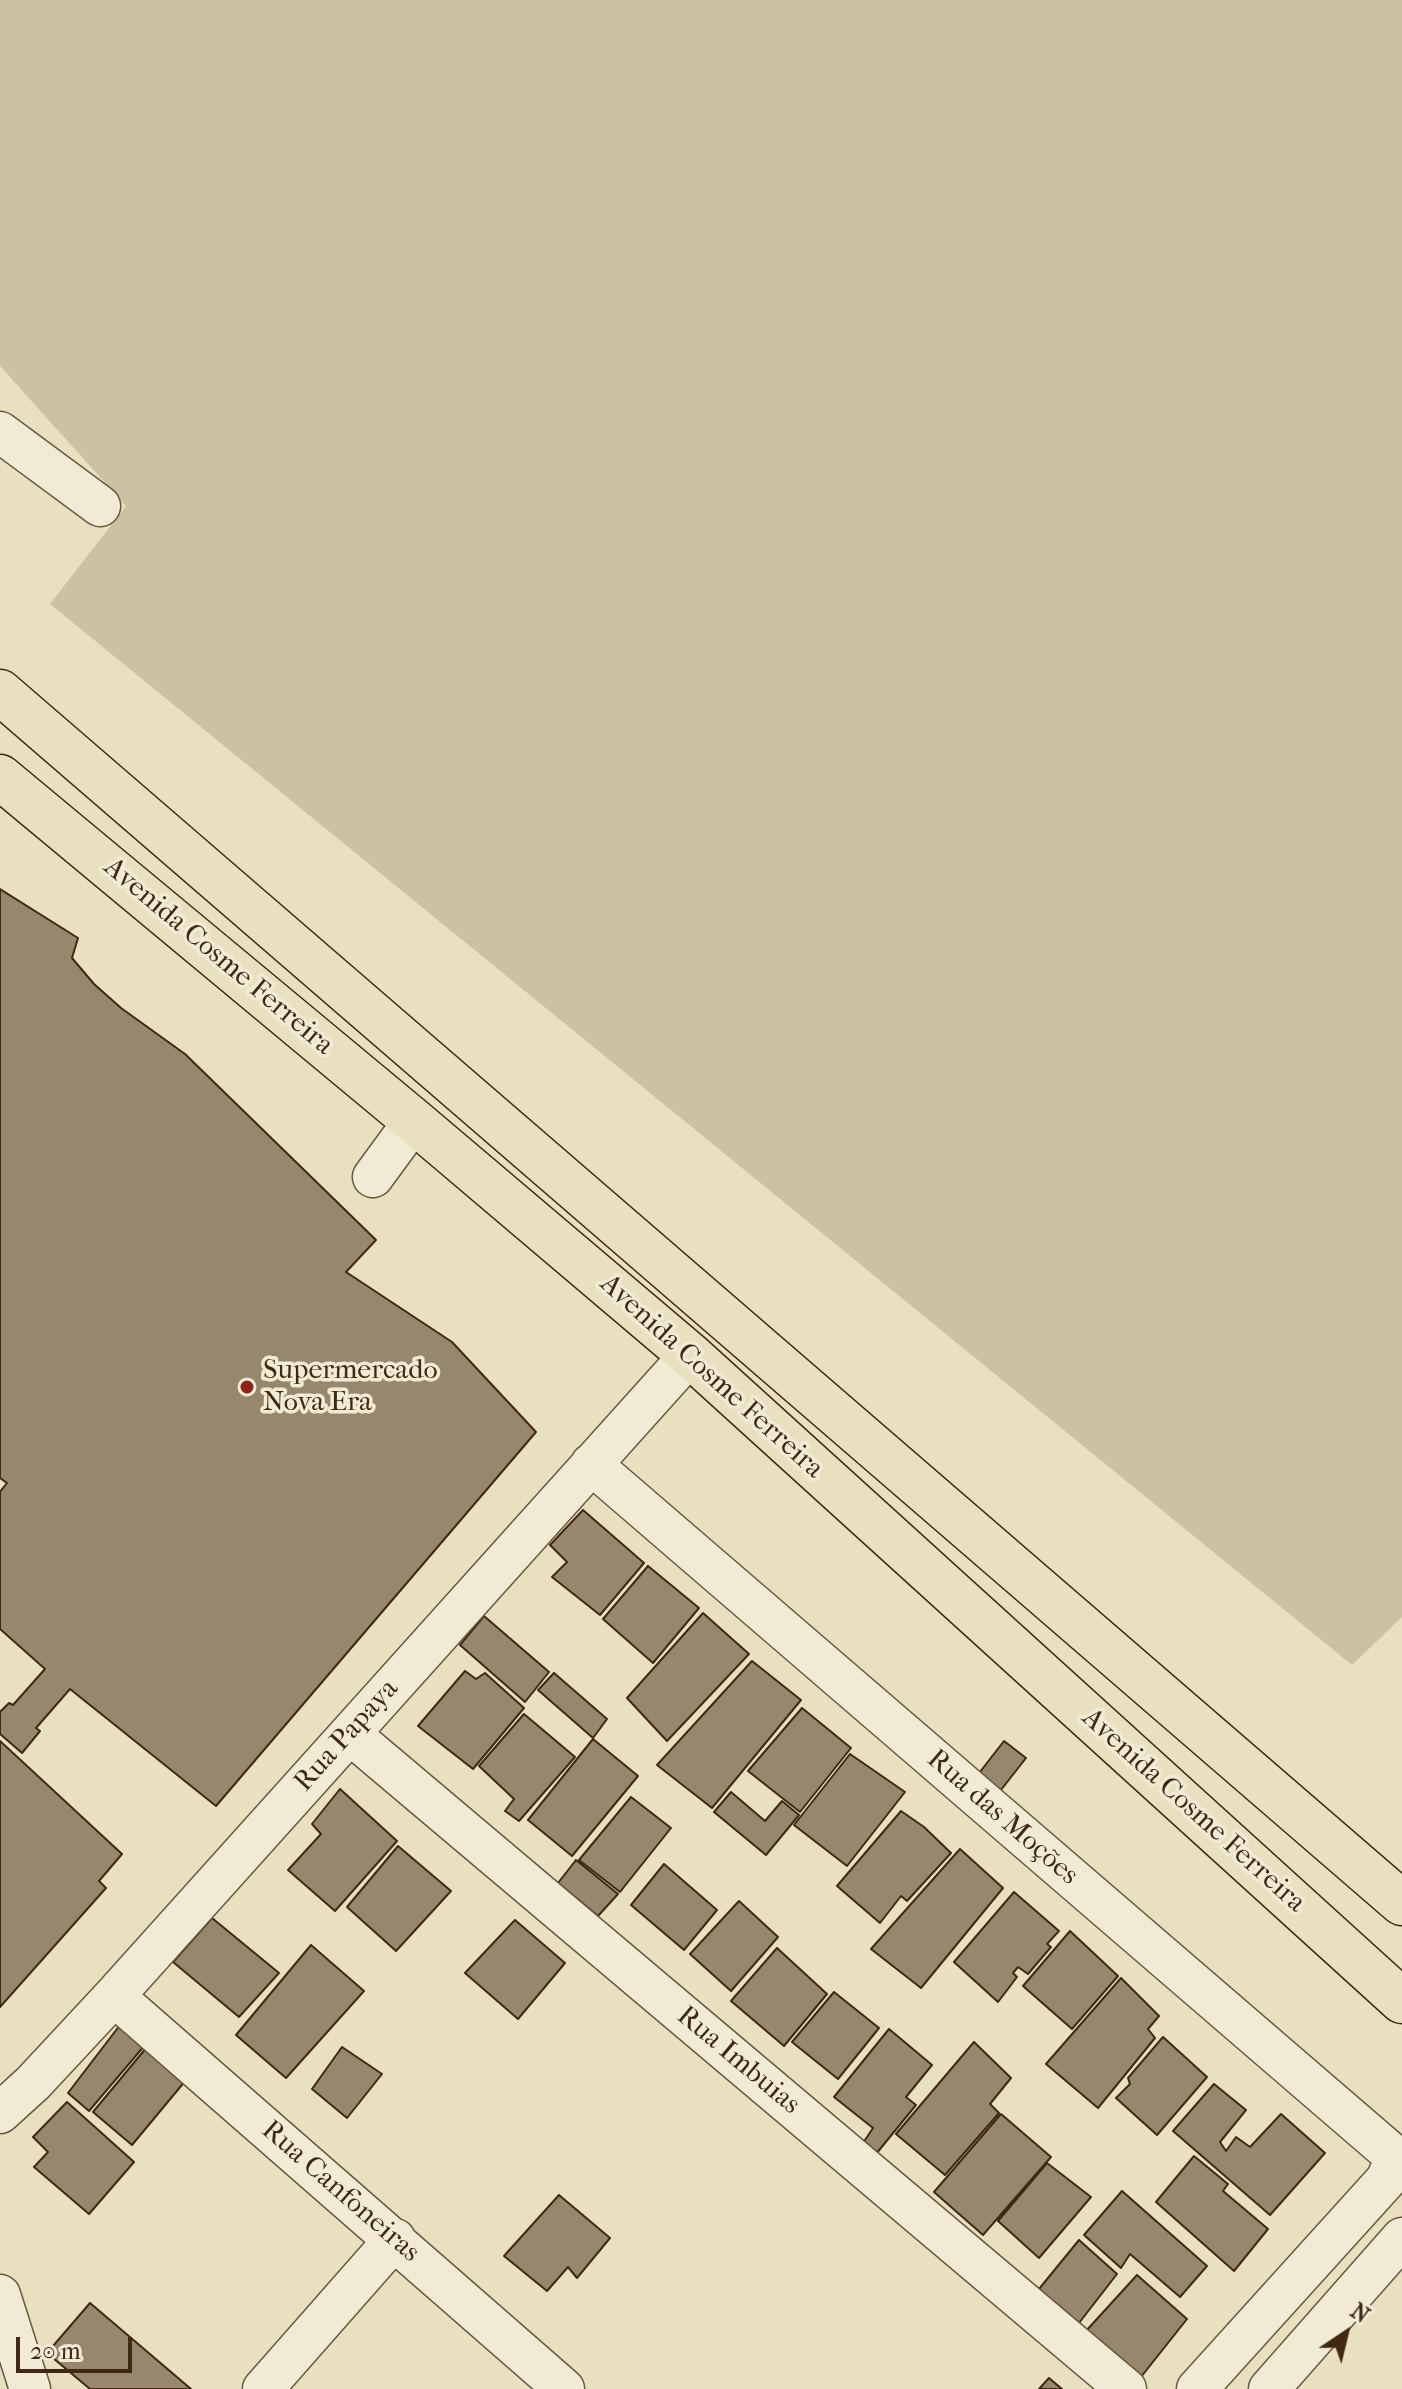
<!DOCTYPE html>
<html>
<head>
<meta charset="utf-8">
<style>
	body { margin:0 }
	#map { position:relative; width:1402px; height:2389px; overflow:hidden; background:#e9e0bf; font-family:"IM FELL French Canon",serif }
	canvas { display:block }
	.north { position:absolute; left:1306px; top:2293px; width:80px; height:80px; -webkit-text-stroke:6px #f1ebd5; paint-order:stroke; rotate:35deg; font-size:22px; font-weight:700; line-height:32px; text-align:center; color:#3f2915 }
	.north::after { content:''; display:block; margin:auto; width:28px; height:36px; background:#3f2915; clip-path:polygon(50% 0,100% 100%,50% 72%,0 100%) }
	.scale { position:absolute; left:16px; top:2337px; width:116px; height:36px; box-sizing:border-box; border:4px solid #3f2915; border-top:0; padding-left:10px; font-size:24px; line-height:28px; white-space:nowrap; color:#3f2915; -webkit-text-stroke:6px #f1ebd5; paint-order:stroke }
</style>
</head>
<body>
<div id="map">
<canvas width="1402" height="2389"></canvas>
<div class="north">N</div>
<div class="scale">20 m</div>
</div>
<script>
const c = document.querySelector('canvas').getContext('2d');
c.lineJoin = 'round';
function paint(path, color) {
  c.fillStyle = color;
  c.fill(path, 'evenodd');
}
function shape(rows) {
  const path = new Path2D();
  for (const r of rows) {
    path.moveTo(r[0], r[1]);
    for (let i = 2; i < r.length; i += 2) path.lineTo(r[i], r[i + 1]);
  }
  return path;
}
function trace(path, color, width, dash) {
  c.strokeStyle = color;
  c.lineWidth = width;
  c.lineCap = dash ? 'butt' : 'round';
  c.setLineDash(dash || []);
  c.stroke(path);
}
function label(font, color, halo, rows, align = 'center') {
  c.font = font + ' "IM FELL French Canon",serif';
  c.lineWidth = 7;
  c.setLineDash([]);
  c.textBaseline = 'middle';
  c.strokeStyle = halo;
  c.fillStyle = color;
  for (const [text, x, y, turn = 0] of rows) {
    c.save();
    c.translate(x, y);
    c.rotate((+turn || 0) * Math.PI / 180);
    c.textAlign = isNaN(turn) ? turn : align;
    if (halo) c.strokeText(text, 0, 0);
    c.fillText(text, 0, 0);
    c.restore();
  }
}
const green = shape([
	[0,0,1402,0,1402,1617,1352,1665,50,604,126,506,0,366]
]);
const building = shape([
	[0,889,78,938,72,958,94,984,121,1008,185,1054,376,1240,346,1272,452,1342,536,1432,216,1806,70,1689,36,1728,40,1731,22,1753,0,1734,0,1712,9,1703,13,1705,45,1669,0,1629,0,1492,7,1483,0,1478,0,889],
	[583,1510,644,1563,600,1615,552,1577,567,1562,550,1545,583,1510],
	[648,1566,699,1608,653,1663,603,1619,648,1566],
	[703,1613,749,1654,667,1741,627,1698,703,1613],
	[484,1616,549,1672,525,1702,460,1645,484,1616],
	[752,1661,801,1700,712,1808,657,1765,752,1661],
	[465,1671,476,1679,485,1673,524,1708,473,1769,418,1726,465,1671],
	[554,1673,607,1719,593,1738,538,1690,554,1673],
	[802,1708,851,1748,800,1812,748,1771,802,1708],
	[524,1714,575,1757,519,1821,505,1811,514,1799,479,1766,524,1714],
	[593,1739,638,1776,572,1856,528,1820,593,1739],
	[0,1741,122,1854,99,1881,106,1888,0,2007,0,1741],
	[1004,1741,1026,1758,997,1795,976,1777,1004,1741],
	[850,1754,905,1792,847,1866,794,1825,850,1754],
	[340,1789,397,1841,335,1911,288,1870,321,1834,312,1824,340,1789],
	[731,1792,765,1821,782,1801,799,1815,766,1855,714,1812,731,1792],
	[631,1797,671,1828,620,1892,579,1860,631,1797],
	[901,1811,924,1827,951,1853,907,1901,901,1896,880,1923,837,1886,901,1811],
	[398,1846,451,1891,396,1951,347,1907,398,1846],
	[960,1849,1003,1888,921,1988,871,1949,960,1849],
	[576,1860,618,1894,598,1916,558,1883,576,1860],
	[664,1864,717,1910,684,1950,631,1905,664,1864],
	[1014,1892,1059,1931,1047,1944,1051,1947,1028,1974,1018,1967,1013,1973,1017,1977,998,2002,954,1962,1014,1892],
	[739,1901,778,1937,731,1991,690,1954,739,1901],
	[212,1918,279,1973,239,2017,173,1962,212,1918],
	[515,1920,565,1963,518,2019,465,1973,515,1920],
	[1070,1931,1118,1976,1072,2029,1023,1986,1070,1931],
	[311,1945,364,1991,286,2078,236,2035,311,1945],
	[777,1948,827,1994,784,2046,731,2001,777,1948],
	[1121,1978,1159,2016,1148,2029,1155,2038,1098,2108,1046,2064,1121,1978],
	[834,1992,879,2028,838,2079,792,2042,834,1992],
	[120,2025,145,2045,89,2111,68,2093,120,2025],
	[889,2029,932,2065,906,2097,916,2105,876,2154,863,2143,873,2128,834,2097,889,2029],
	[1163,2037,1207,2077,1157,2135,1116,2098,1130,2084,1128,2078,1163,2037],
	[974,2042,1011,2078,990,2104,999,2113,945,2175,896,2134,974,2042],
	[147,2047,186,2080,132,2145,93,2112,147,2047],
	[342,2047,382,2074,347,2118,312,2089,342,2047],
	[1214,2084,1246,2110,1220,2142,1226,2151,1236,2137,1250,2147,1281,2114,1325,2153,1270,2215,1173,2131,1214,2084],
	[67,2102,134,2162,89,2214,34,2167,48,2152,33,2137,67,2102],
	[1001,2114,1051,2157,983,2235,934,2192,1001,2114],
	[1194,2156,1228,2184,1223,2191,1268,2229,1234,2271,1156,2202,1194,2156],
	[1047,2163,1091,2197,1039,2258,998,2221,1047,2163],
	[1122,2191,1207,2266,1180,2297,1130,2254,1121,2268,1084,2235,1122,2191],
	[559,2195,610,2238,577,2278,568,2267,547,2291,504,2256,559,2195],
	[1079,2240,1117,2274,1079,2323,1039,2289,1079,2240],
	[1137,2275,1187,2319,1141,2377,1086,2331,1137,2275],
	[90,2303,191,2389,90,2389,47,2353,90,2303],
	[1049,2378,1062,2389,1039,2389,1049,2378]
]);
const minor = shape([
	[0,432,100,506],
	[373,1177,414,1121],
	[591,1464,1391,2153,1392,2167,1386,2180,1197,2389],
	[350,1734,1126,2389],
	[114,1996,564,2389],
	[0,2113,33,2083,114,1996,690,1355],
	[0,2295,30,2389],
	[263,2389,395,2239],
	[1269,2389,1402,2238]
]);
const major = shape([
	[0,692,1402,1903],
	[0,777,414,1121,690,1355,1402,2001]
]);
const markers = [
	[247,1387,8,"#8f2418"]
];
const streetNames = [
	["Avenida Cosme Ferreira",218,957,40],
	["Avenida Cosme Ferreira",711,1377,42],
	["Rua Papaya",347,1736,-48],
	["Avenida Cosme Ferreira",1193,1811,42],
	["Rua das Moções",1002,1818,41],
	["Rua Imbuias",738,2061,40],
	["Rua Canfoneiras",340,2192,41]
];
const poiNames = [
	["Supermercado",263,1371],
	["Nova Era",263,1403]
];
paint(green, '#ccc1a2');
paint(building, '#97886d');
trace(building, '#3f2915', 2);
trace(minor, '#6a5740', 43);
trace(major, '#3f2915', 47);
trace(minor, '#f1ebd5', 40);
trace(major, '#e9e0bf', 44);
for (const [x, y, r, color] of markers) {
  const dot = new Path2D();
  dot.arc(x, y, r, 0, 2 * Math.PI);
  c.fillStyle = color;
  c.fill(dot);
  trace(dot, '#f1ebd5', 3);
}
label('28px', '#3f2915', '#f1ebd5', streetNames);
label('28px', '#3f2915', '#f1ebd5', poiNames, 'left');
</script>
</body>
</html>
